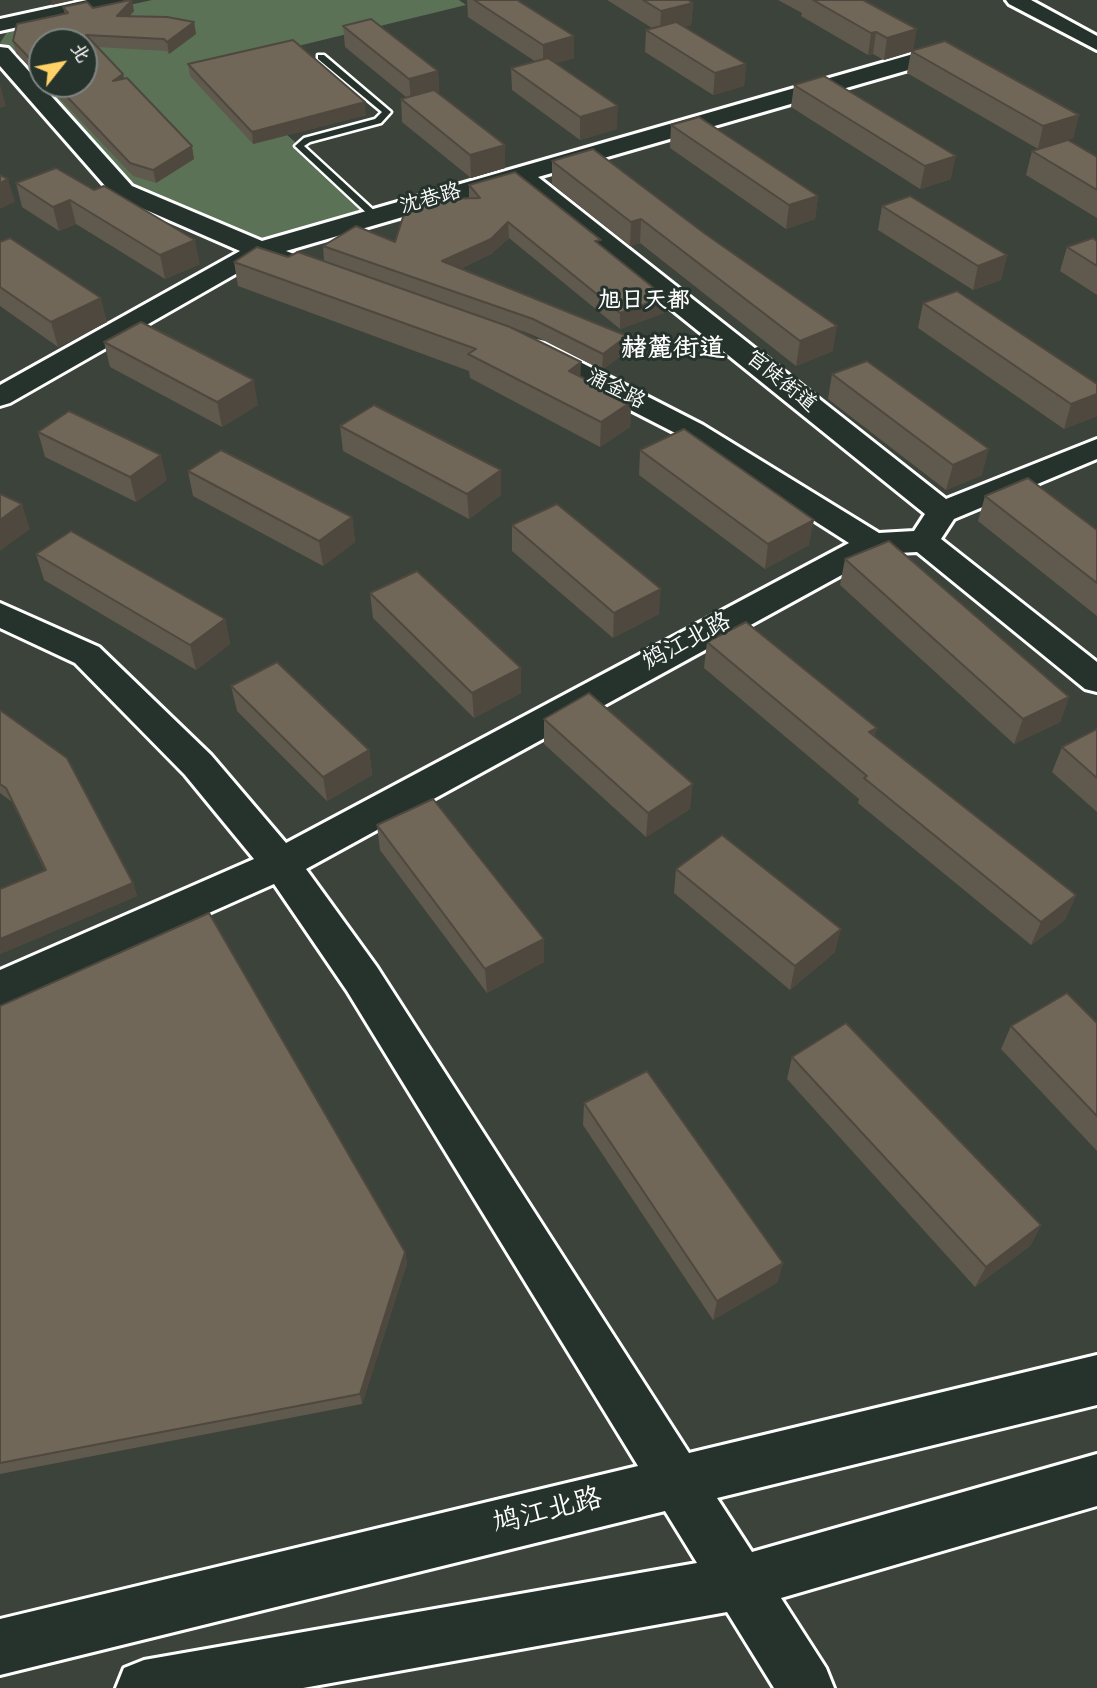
<!DOCTYPE html>
<html>
<head>
<meta charset="utf-8">
<style>
	body { margin:0 }
	#map { position:relative; width:1097px; height:1688px; overflow:hidden; background:#3c433a; font-family:Kalam,"LXGW WenKai TC",sans-serif }
	canvas { display:block }
	.north { position:absolute; left:28px; top:28px; width:70px; height:70px; box-sizing:border-box; background:#26332d; border:2px solid #7d8581; border-radius:50%; rotate:59deg; font-size:19px; font-weight:700; line-height:28px; text-align:center; color:#fff }
	.north::after { content:''; display:block; margin:auto; width:24px; height:32px; background:#ffd166; clip-path:polygon(50% 0,100% 100%,50% 72%,0 100%) }
</style>
</head>
<body>
<div id="map">
<canvas width="1097" height="1688"></canvas>
<div class="north">北</div>
</div>
<script>
const c = document.querySelector('canvas').getContext('2d');
c.lineJoin = 'round';
function paint(path, color) {
  c.fillStyle = color;
  c.fill(path, 'evenodd');
}
function shape(rows) {
  const path = new Path2D();
  for (const r of rows) {
    path.moveTo(r[0], r[1]);
    for (let i = 2; i < r.length; i += 2) path.lineTo(r[i], r[i + 1]);
  }
  return path;
}
function trace(path, color, width, dash) {
  c.strokeStyle = color;
  c.lineWidth = width;
  c.lineCap = dash ? 'butt' : 'round';
  c.setLineDash(dash || []);
  c.stroke(path);
}
function label(font, color, halo, rows, align = 'center') {
  c.font = font + ' Kalam,"LXGW WenKai TC",sans-serif';
  c.lineWidth = 6;
  c.setLineDash([]);
  c.textBaseline = 'middle';
  c.strokeStyle = halo;
  c.fillStyle = color;
  for (const [text, x, y, turn = 0] of rows) {
    c.save();
    c.translate(x, y);
    c.rotate((+turn || 0) * Math.PI / 180);
    c.textAlign = isNaN(turn) ? turn : align;
    if (halo) c.strokeText(text, 0, 0);
    c.fillText(text, 0, 0);
    c.restore();
  }
}
const green = shape([
	[152,0,459,0,466,5,212,67,368,208,258,240,123,191,0,43,7,32],
	[42,42,84,42,84,84,42,84]
]);
const lane = shape([
	[318,55,324,55,391,112,381,123,310,142,304,146,379,215,379,219,373,219,295,146,304,138,375,119,382,112,318,59,318,55]
]);
const secondary = shape([
	[87,0,125,0,122,4,0,31,0,19,87,0],
	[0,47,8,48,132,186,262,241,920,52,928,51,936,52,939,57,936,62,538,177,946,499,1097,439,1097,459,954,519,941,539,1097,662,1097,692,1085,689,917,552,880,554,306,869,377,967,689,1453,1097,1355,1097,1405,717,1498,752,1552,1097,1454,1097,1506,781,1598,826,1668,834,1688,774,1688,727,1612,303,1688,116,1688,124,1668,144,1660,697,1563,665,1511,0,1675,0,1619,638,1466,347,991,274,884,0,1006,0,970,254,859,185,775,75,663,0,628,0,603,99,647,211,755,286,843,849,543,683,437,525,356,521,350,525,344,535,342,545,344,703,425,879,533,914,531,925,514,516,184,286,251,313,261,317,266,313,271,304,274,262,259,10,403,0,406,0,385,240,251,114,196,0,66,0,47]
]);
const highway = shape([
	[1006,0,1031,0,1097,36,1097,50,1009,4,1006,0]
]);
const wall = shape([
	[467,0,517,0,574,36,574,58,556,63,617,129,580,140,512,90,511,68,536,62,468,17],
	[607,0,688,0,693,3,691,25,684,27,746,64,744,86,713,95,645,52,646,30,652,28],
	[778,0,863,0,914,50,1079,115,1073,138,1038,149,907,73,911,52,884,60,873,54,868,55,801,16,802,13],
	[63,7,93,8,134,11,130,16,194,22,196,34,169,54,167,51,98,47,123,74,124,79,194,159,156,183,133,176,46,84,84,84,42,42,42,80,16,53,13,41,65,14],
	[343,26,438,71,439,94,505,168,471,178,402,122,401,99,406,97,345,47],
	[188,64,366,115,253,144,190,76],
	[794,85,951,179,920,189,791,107],
	[671,125,818,196,815,219,786,229,670,148],
	[593,149,833,351,796,366,640,243,630,246,552,184,552,161],
	[1032,151,1097,157,1097,218,1026,175],
	[56,168,200,264,165,279,76,224,59,231,22,207,16,183],
	[469,185,601,246,665,297,664,313,620,329,509,238,491,254,460,269,626,352,602,370,533,335,478,315,581,377,631,402,630,427,600,447,470,378,469,371,238,286,234,262,288,257,324,261,323,246,395,242,469,198],
	[882,206,1007,255,1001,280,973,290,878,230],
	[1097,241,1097,295,1060,271,1067,247],
	[0,242,107,322,58,347,0,306],
	[923,303,1097,384,1097,416,1064,429,918,328],
	[104,342,258,405,222,427,110,367],
	[832,374,982,475,946,490,828,399],
	[340,426,501,470,501,495,469,519,343,451],
	[38,432,167,480,136,502,45,457],
	[640,450,809,545,765,569,639,475],
	[188,471,352,517,355,542,323,566,193,496],
	[985,496,1097,530,1097,616,978,521],
	[512,525,659,614,613,638,512,551],
	[36,554,225,619,230,644,196,670,44,580],
	[845,559,1069,697,1060,722,1014,744,840,585],
	[370,593,521,668,521,693,474,718,373,618],
	[707,642,1076,895,1065,920,1031,945,858,803,859,799,704,668],
	[231,686,369,750,372,775,327,801,237,711],
	[0,710,133,883,137,896,0,954,0,889,45,871,12,802,0,793],
	[544,719,690,809,646,837,544,744],
	[1097,729,1097,812,1052,772,1062,747],
	[377,825,544,962,487,993,380,850],
	[676,869,835,952,790,990,674,893],
	[0,1006,405,1252,407,1263,362,1404,0,1474],
	[1097,1023,1097,1151,1001,1049,1011,1026],
	[792,1057,1041,1225,1030,1246,975,1287,787,1079],
	[584,1103,778,1282,713,1320,583,1125]
]);
const shadedWall = shape([
	[51,0,75,0,52,5],
	[132,0,134,11,119,28,117,16],
	[693,3,691,25,660,33,661,11],
	[194,22,196,34,169,54,167,42],
	[917,29,913,51,884,60,887,38],
	[876,32,873,54,868,55,871,33],
	[574,36,574,58,543,67,543,45],
	[746,64,744,86,713,95,715,73],
	[438,71,439,94,411,101,409,79],
	[123,74,126,86,113,81],
	[0,84,6,106,0,108],
	[365,102,366,115,253,144,252,132],
	[618,106,617,129,580,140,580,117],
	[1079,115,1073,138,1038,149,1043,126],
	[505,145,505,168,471,178,470,155],
	[192,146,194,159,156,183,153,170],
	[956,156,951,179,920,189,925,166],
	[8,179,15,202,0,209,0,183],
	[818,196,815,219,786,229,789,205],
	[70,200,76,224,59,231,53,207],
	[641,219,640,243,630,246,631,222],
	[508,222,509,238,491,254,443,277,442,261],
	[195,240,200,264,165,279,160,255],
	[1007,255,1001,280,973,290,978,266],
	[665,297,664,313,620,329,620,313],
	[101,298,107,322,58,347,51,322],
	[837,326,833,351,796,366,800,341],
	[627,336,626,352,602,370,603,354],
	[581,362,580,387,569,371],
	[254,380,258,405,222,427,217,402],
	[1097,394,1097,416,1064,429,1071,404],
	[631,402,630,427,600,447,601,422],
	[989,449,982,475,946,490,953,465],
	[161,455,167,480,136,502,130,477],
	[501,470,501,495,469,519,467,494],
	[22,504,30,529,0,551,0,520],
	[352,517,355,542,323,566,319,541],
	[814,520,809,545,765,569,768,544],
	[661,589,659,614,613,638,614,613],
	[225,619,230,644,196,670,190,645],
	[521,668,521,693,474,718,472,693],
	[1069,697,1060,722,1014,744,1023,719],
	[877,728,871,753,869,732],
	[369,750,372,775,327,801,323,777],
	[693,784,690,809,646,837,648,813],
	[133,883,137,896,0,954,0,939],
	[1076,895,1065,920,1031,945,1041,922],
	[841,929,835,952,790,990,795,966],
	[544,939,544,962,487,993,485,969],
	[1041,1225,1030,1246,975,1287,986,1267],
	[405,1252,407,1263,362,1404,360,1394],
	[783,1263,778,1282,713,1320,717,1301]
]);
const building = shape([
	[130,0,132,0,117,16,167,17,194,22,167,42,164,39,86,35,123,74,113,81,127,78,192,146,153,170,130,163,55,84,84,84,84,42,42,42,42,71,13,41,17,24,68,13,63,7,87,2,93,8,130,0],
	[474,0,517,0,574,36,543,45,474,0],
	[643,0,688,0,693,3,661,11,643,0],
	[813,0,863,0,917,29,887,38,876,32,871,33,813,0],
	[371,19,438,71,409,79,343,26,371,19],
	[676,22,746,64,715,73,646,30,676,22],
	[293,40,365,102,252,132,188,64,293,40],
	[945,41,1079,115,1043,126,911,51,945,41],
	[548,58,618,106,580,117,511,68,548,58],
	[824,76,956,156,925,166,794,85,824,76],
	[434,90,505,145,470,155,401,99,434,90],
	[699,117,818,196,789,205,671,125,699,117],
	[1068,140,1097,157,1097,190,1032,151,1068,140],
	[593,149,704,233,837,326,800,341,641,219,631,222,552,161,593,149],
	[56,168,94,190,104,186,195,240,160,255,70,200,53,207,16,183,56,168],
	[515,172,601,240,595,241,665,297,620,313,508,222,491,239,442,261,627,336,603,354,533,319,323,246,356,226,395,242,403,217,411,209,439,199,480,198,469,185,515,172],
	[0,175,8,179,0,183,0,175],
	[910,196,1007,255,978,266,882,206,910,196],
	[10,238,101,298,51,322,0,287,0,242,10,238],
	[1093,238,1097,241,1097,266,1067,247,1093,238],
	[257,247,288,257,298,252,510,327,581,362,569,371,631,402,601,422,468,354,476,349,234,262,257,247],
	[957,291,1097,384,1097,394,1071,404,923,303,957,291],
	[141,322,254,380,217,402,104,342,141,322],
	[867,361,989,449,953,465,832,374,867,361],
	[374,405,501,470,467,494,340,426,374,405],
	[69,411,161,455,130,477,38,432,69,411],
	[684,429,814,520,768,544,640,450,684,429],
	[221,450,352,517,319,541,188,471,221,450],
	[1028,478,1097,530,1097,583,985,496,1028,478],
	[0,494,22,504,0,520,0,494],
	[557,504,661,589,614,613,512,525,557,504],
	[71,531,225,619,190,645,36,554,71,531],
	[889,541,1069,697,1023,719,845,559,889,541],
	[417,571,521,668,472,693,370,593,417,571],
	[746,622,877,728,869,732,1076,895,1041,922,864,778,867,776,707,642,746,622],
	[277,662,369,750,323,777,231,686,277,662],
	[589,693,693,784,648,813,544,719,589,693],
	[0,710,67,758,133,883,0,939,0,889,46,870,6,788,0,784,0,710],
	[1097,729,1097,778,1062,747,1097,729],
	[433,799,544,939,485,969,377,825,433,799],
	[722,835,841,929,795,966,676,869,722,835],
	[209,913,405,1252,360,1394,0,1463,0,1006,209,913],
	[1067,993,1097,1023,1097,1116,1011,1026,1067,993],
	[846,1023,1041,1225,986,1267,792,1057,846,1023],
	[647,1071,783,1263,717,1301,584,1103,647,1071]
]);
const farStreetnames = [
	["沈巷路",431,201,-16],
	["官陡街道",780,383,39],
	["涌金路",615,391,27]
];
const farQuarternames = [
	["旭日天都",644,303]
];
const streetNames = [
	["鸩江北路",688,644,-28]
];
const farDistrictnames = [
	["赭麓街道",673,352]
];
const nearStreetnames = [
	["鸠江北路",548,1514,-14]
];
paint(green, '#5b7257');
trace(lane, '#fff', 5);
trace(secondary, '#fff', 6);
trace(highway, '#fff', 6);
paint(lane, '#26332d');
paint(secondary, '#26332d');
paint(highway, '#26332d');
paint(wall, '#60594d');
paint(shadedWall, '#4e483e');
paint(building, '#706759');
trace(building, '#4e483e', 2);
label('21px', '#fff', '#26332d', farStreetnames);
label('bold 23px', '#fff', '#26332d', farQuarternames);
label('24px', '#fff', '#26332d', streetNames);
label('bold 26px', '#fff', '#26332d', farDistrictnames);
label('28px', '#fff', '#26332d', nearStreetnames);
</script>
</body>
</html>
